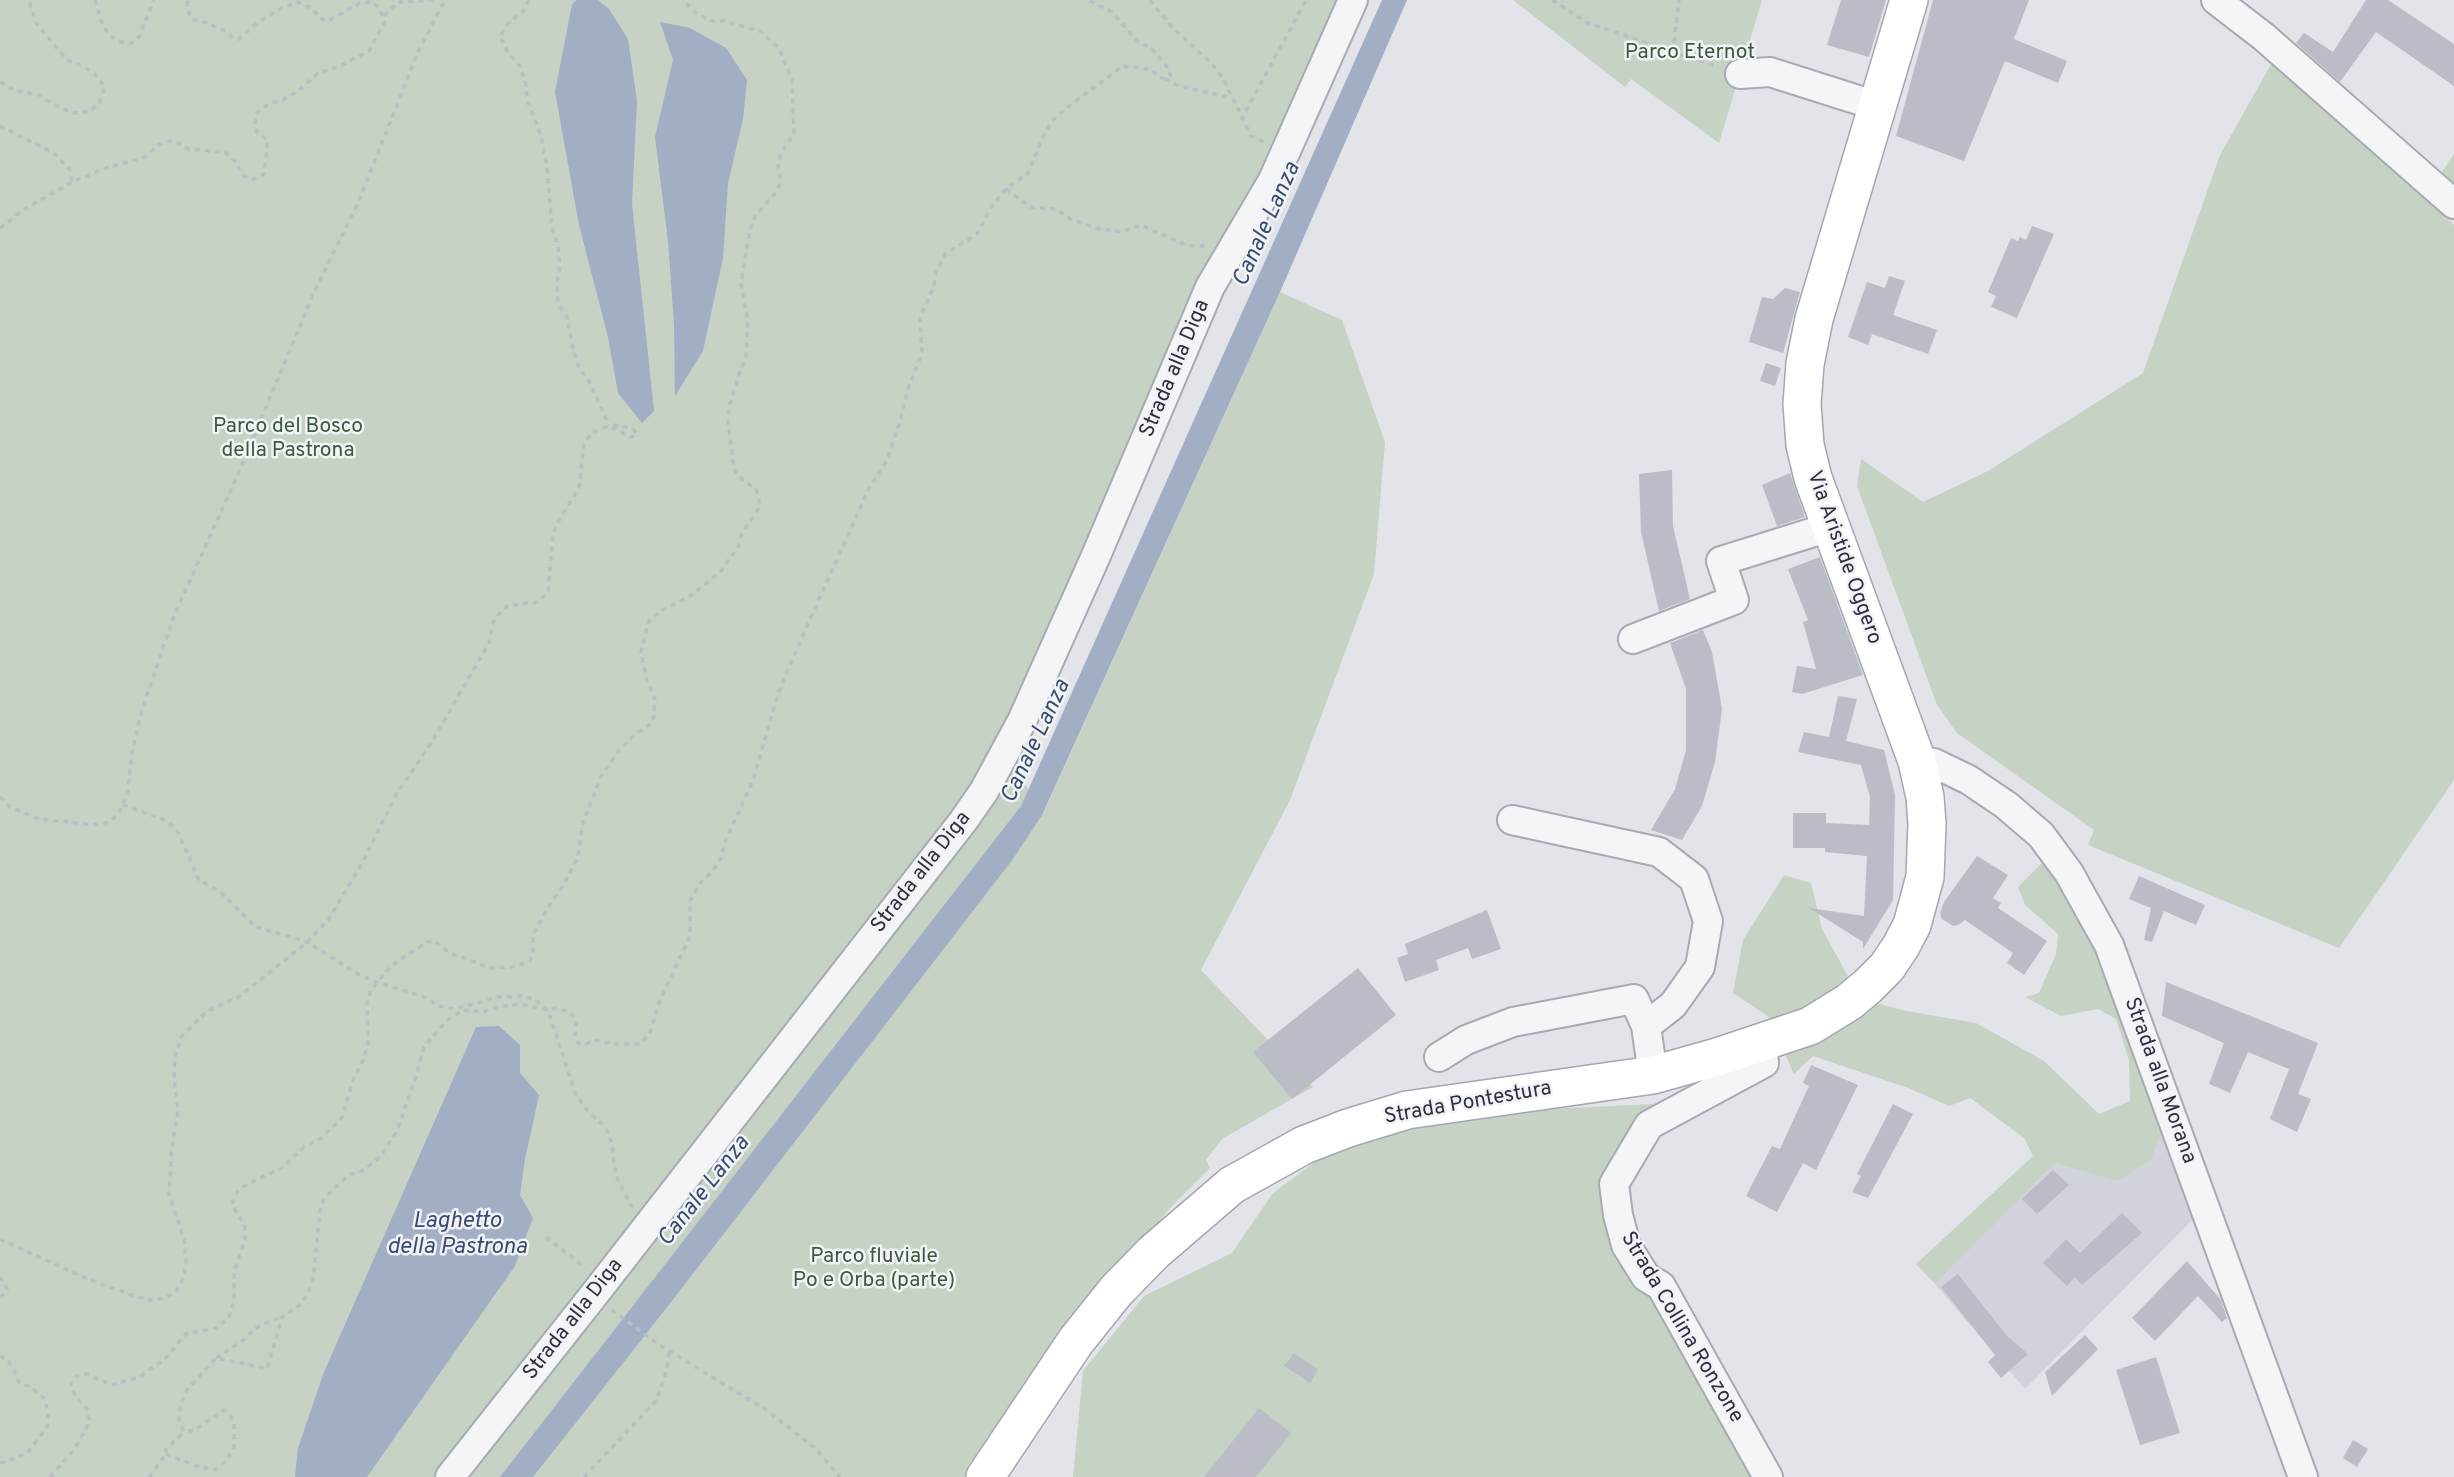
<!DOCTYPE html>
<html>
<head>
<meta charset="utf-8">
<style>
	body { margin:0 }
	canvas { display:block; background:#e2e4e9 }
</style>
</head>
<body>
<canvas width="2454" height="1477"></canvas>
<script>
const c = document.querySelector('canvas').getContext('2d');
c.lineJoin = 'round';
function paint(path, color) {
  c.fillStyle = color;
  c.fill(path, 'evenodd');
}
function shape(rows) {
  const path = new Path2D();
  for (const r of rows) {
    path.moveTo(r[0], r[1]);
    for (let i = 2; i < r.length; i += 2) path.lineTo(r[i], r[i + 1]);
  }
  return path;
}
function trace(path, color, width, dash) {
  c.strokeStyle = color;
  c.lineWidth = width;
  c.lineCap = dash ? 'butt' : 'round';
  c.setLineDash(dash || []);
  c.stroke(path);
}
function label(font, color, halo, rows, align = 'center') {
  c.font = font + ' Overpass,sans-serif';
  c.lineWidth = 5;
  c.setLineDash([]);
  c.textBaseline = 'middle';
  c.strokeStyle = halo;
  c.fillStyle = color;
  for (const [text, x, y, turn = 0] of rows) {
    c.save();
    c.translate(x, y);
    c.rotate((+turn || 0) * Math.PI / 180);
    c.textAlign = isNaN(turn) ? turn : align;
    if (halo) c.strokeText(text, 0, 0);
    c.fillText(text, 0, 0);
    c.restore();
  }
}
const built = shape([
	[2167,1110,2205,1207,2025,1389,1935,1284,2055,1162,2118,1181]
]);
const green = shape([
	[0,0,1340,0,1001,760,1046,807,1280,292,1342,320,1385,442,1374,574,1290,800,1201,970,1313,1087,1222,1139,1206,1160,1210,1168,1169,1209,1126,1266,983,1477,0,1477],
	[1513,0,1762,0,1719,143,1631,79,1625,87],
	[2274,59,2454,225,2454,780,2339,948,2088,845,2094,830,1957,733,1937,705,1857,486,1861,459,1923,502,1988,471,2143,373,2220,155],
	[2454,154,2454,197,2436,181],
	[2044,861,2068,880,2167,1110,2160,1136,2151,1159,2118,1181,2055,1163,1935,1284,1916,1264,2033,1156,2024,1138,1970,1098,1949,1106,1908,1088,1813,1056,1794,1074,1768,1016,1733,993,1743,940,1784,875,1811,883,1822,929,1860,998,1901,1010,1976,1023,2044,1061,2099,1114,2130,1101,2129,1060,2116,1019,2098,1009,2061,1016,2025,997,2039,993,2056,954,2058,934,2025,905,2018,887],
	[1653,1104,1608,1197,1766,1477,1073,1477,1083,1371,1144,1296,1232,1253,1273,1193,1335,1147,1465,1113]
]);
const water = shape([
	[577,0,598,0,609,9,628,39,637,101,632,204,654,411,642,423,618,393,608,337,579,225,555,92,572,4],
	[1382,0,1407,0,1280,292,1042,815,1013,859,668,1306,533,1477,500,1477,1021,806],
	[660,22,690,28,726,48,747,80,743,119,728,183,723,258,703,351,675,396,674,325,668,241,655,137,673,60],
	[499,1026,520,1045,520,1073,539,1095,525,1159,520,1195,533,1218,515,1266,367,1477,295,1477,298,1448,324,1372,476,1027]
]);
const building = shape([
	[1841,0,1886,0,1869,57,1827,45],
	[1933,0,2029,0,2014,39,2067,61,2058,83,2005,61,1964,161,1896,136],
	[2366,0,2388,0,2454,44,2454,86,2376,32,2340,82,2296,43,2304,33,2333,52],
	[2032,226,2054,234,2017,318,1991,307,1996,296,1988,292,2011,238,2018,241,2020,237,2026,240],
	[1889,276,1905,281,1893,315,1937,330,1928,354,1872,334,1868,345,1848,337,1867,282,1885,288],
	[1785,288,1800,292,1783,353,1749,342,1762,297,1773,299],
	[1766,363,1781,368,1775,386,1760,381],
	[1672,470,1673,526,1690,599,1659,611,1641,532,1639,474],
	[1790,473,1805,517,1777,526,1762,485],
	[1820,557,1863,675,1802,694,1792,692,1797,666,1816,669,1803,622,1808,620,1788,569],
	[1703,630,1712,652,1722,709,1715,762,1702,806,1682,840,1651,830,1675,789,1686,750,1686,689,1670,643],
	[1838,696,1857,699,1846,741,1884,750,1895,795,1893,900,1863,949,1863,942,1809,908,1864,916,1867,856,1825,852,1825,848,1793,848,1793,813,1826,813,1826,823,1869,825,1870,797,1861,765,1798,752,1804,732,1829,737],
	[1977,856,2008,875,1993,898,2001,903,1998,908,2047,941,2024,975,2007,963,2013,953,1965,920,1958,925,1953,926,1942,919,1940,913,1944,902],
	[2139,876,2205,905,2196,925,2164,911,2152,942,2144,940,2151,908,2129,899],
	[1487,910,1501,949,1472,959,1468,948,1436,960,1439,970,1405,982,1397,958,1408,954,1405,944],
	[1358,968,1396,1015,1292,1099,1253,1052],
	[2166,982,2318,1043,2298,1094,2311,1099,2297,1132,2270,1119,2289,1069,2248,1052,2230,1093,2209,1084,2224,1043,2162,1016],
	[1811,1065,1858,1085,1816,1170,1803,1163,1777,1212,1746,1196,1772,1146,1780,1149,1809,1086,1803,1083],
	[1893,1104,1913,1114,1868,1198,1852,1192,1861,1176,1857,1174],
	[2053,1170,2069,1185,2037,1214,2022,1199],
	[2122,1213,2142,1233,2082,1285,2075,1277,2067,1286,2043,1263,2066,1239,2080,1253],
	[2187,1261,2221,1300,2227,1318,2222,1322,2198,1296,2155,1341,2132,1318],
	[1958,1274,2007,1336,2028,1354,2001,1378,1988,1362,1995,1355,1941,1287],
	[2085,1335,2098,1349,2052,1396,2045,1372],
	[1294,1353,1318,1369,1310,1383,1284,1366],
	[2156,1357,2180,1433,2140,1445,2116,1370],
	[1259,1408,1291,1433,1256,1477,1204,1477],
	[2353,1440,2368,1449,2357,1467,2343,1458]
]);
const path = shape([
	[95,0,103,26,110,36,121,42,132,43,139,37,154,0],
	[529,0,522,13,510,21,500,36,508,53,520,66,526,85,527,99,541,136,547,166,552,227,558,246,560,266,557,283,558,303,567,317,573,350,579,369,589,381,609,425],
	[1150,0,1172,27,1214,66,1224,80,1251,136,1265,142],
	[1552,0,1588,23,1718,67],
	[384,16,398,2,438,0],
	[1673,52,1679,0],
	[1165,79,1179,86,1232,98],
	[0,82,16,91,40,95,52,104,73,113,85,112,98,106,105,87,95,74,83,66,67,60,36,23,29,0],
	[1241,120,1306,0],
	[0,126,55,154,70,170,72,182],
	[1006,189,1030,207,1055,209,1071,219,1096,228,1122,232,1140,225,1188,246,1208,246],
	[0,228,23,210,72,182,106,168,145,157,157,146,165,142,174,141,189,149,225,152,237,163,242,175,253,179,264,174,268,140,257,133,255,123,257,113,268,104,283,100,298,91,318,73,338,67,369,51,384,23,380,8,371,2,360,3,328,21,321,19,313,9,298,2,282,8,257,23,239,39,232,37,223,30,207,23,191,19,187,6,188,0],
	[0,797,10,807,39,819,96,825,109,822,119,813,127,794,132,753,141,713,174,616,242,465,314,292,358,203,418,52,445,0],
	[123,805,162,819,176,828,199,880,219,891,256,927,307,942,356,973,379,983,422,996,439,1006,454,1009,499,997,521,996,534,999,548,1010,576,1095,586,1109,606,1128,611,1141,616,1176,632,1207],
	[546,1237,586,1268],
	[0,1239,83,1277,128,1294,149,1300,166,1298,177,1290,184,1277,186,1261,184,1240,169,1194,172,1147,178,1110,174,1078,175,1056,182,1036,206,1012,238,997,284,961,307,942,329,919,361,865,397,793,431,743,489,643,494,620,507,606,539,602,548,591,553,534,560,518,579,488,584,443,593,432,609,426,631,437,637,434,633,429,609,424],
	[0,1277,7,1289,0,1299],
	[612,1310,658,1344,765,1409,817,1450,840,1477],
	[0,1356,7,1360,13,1368,19,1383,31,1387,44,1398,48,1412,47,1427,28,1452,14,1459,0,1463],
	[216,1358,245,1339,255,1328,281,1317],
	[166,1454,197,1466,215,1470,227,1460,234,1447,234,1424,230,1415,224,1410,195,1430,184,1432],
	[50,1477,74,1450,90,1421,87,1409,75,1396,71,1384,74,1377,87,1374,112,1385,139,1377,164,1360,186,1334,216,1328,229,1318,234,1300,234,1272,245,1239,245,1227,232,1204,237,1192,247,1184,282,1168,304,1147,320,1139,342,1118,353,1080,362,1063,368,1045,367,1000,371,990,391,966,427,942,434,941,450,953,491,968,512,967,530,961,533,952,533,935,547,909,563,886,578,856,583,822,601,777,616,754,632,737,653,722,655,699,646,678,641,652,649,620,664,609,692,595,721,571,738,547,742,533,759,508,759,498,756,489,738,476,734,469,728,422,729,406,746,355,748,321,741,284,749,234,755,216,777,191,781,181,778,167,781,153,794,134,792,80,779,48,760,31,725,21,710,21,692,10,684,0],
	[149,1477,166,1454,166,1449,184,1432,179,1421,180,1406,187,1390,216,1358,267,1369,282,1317,301,1304,308,1294,313,1279,320,1211,325,1197,349,1175,362,1171,380,1157,397,1131,416,1076,424,1047,445,1022,463,1010,483,1012,497,1007,520,1004,548,1010,556,1008,570,1012,576,1021,575,1036,578,1043,586,1044,595,1040,612,1044,640,1044,650,1032,659,1003,690,936,690,901,701,882,712,872,721,858,725,842,753,780,778,694,791,662,869,488,887,460,900,421,908,389,922,353,920,319,934,286,936,272,945,254,977,234,992,206,1006,189,1028,173,1043,137,1052,121,1065,109,1123,66,1151,69,1159,77,1165,79,1170,76,1170,70,1151,48,1139,43,1112,12,1088,0],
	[584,1477,656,1401,667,1370,669,1351]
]);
const minor = shape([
	[2216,0,2264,37,2454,204],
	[1740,74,1770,72,1877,106],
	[1633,639,1734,600,1721,561,1830,527],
	[1917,761,1934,763,1969,780,2006,805,2041,835,2069,873,2109,945,2303,1477],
	[1512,820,1659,852,1694,879,1708,921,1700,967,1673,1005,1646,1026],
	[1762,1041,1764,1063,1649,1125,1614,1184,1618,1215,1626,1245,1646,1277,1661,1286,1768,1477],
	[1439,1057,1466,1040,1513,1022,1634,999,1646,1026,1653,1075],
	[450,1477,593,1296,964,820,984,791,1022,721,1095,558,1210,287,1273,180,1353,0]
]);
const major = shape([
	[985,1477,1076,1341,1116,1291,1153,1253,1232,1185,1304,1145,1348,1128,1407,1110,1653,1075,1717,1057,1810,1026,1849,1002,1868,986,1887,967,1901,946,1912,925,1925,877,1927,824,1925,797,1917,761,1813,478,1805,445,1802,404,1805,364,1814,319,1909,0]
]);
const parkNames = [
	["Parco Eternot",1690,54],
	["Parco del Bosco",288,428],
	["della Pastrona",288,452],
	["Parco fluviale",874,1258],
	["Po e Orba (parte)",874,1282]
];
const streetNames = [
	["Strada alla Diga",1176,369,-67],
	["Via Aristide Oggero",1843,558,70],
	["Strada alla Diga",922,873,-52],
	["Strada alla Morana",2159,1081,70],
	["Strada Pontestura",1468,1104,-10],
	["Strada alla Diga",574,1320,-52],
	["Strada Collina Ronzone",1681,1328,59]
];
const waterNames = [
	["Canale Lanza",1268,225,-66],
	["Canale Lanza",1037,742,-65],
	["Canale Lanza",705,1192,-52],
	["Laghetto",457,1222],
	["della Pastrona",457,1248]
];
paint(built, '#d0d3da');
paint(green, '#c6d2c4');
paint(water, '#a1aec4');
paint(building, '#babdc5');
trace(minor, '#a8aab3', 32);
trace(major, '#a3a7b3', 40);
trace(path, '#bcbec3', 3.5, [5, 5]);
trace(minor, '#f4f5f7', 28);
trace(major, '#fff', 37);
label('21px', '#3d593b', '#f1f3f6', parkNames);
label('21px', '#2c303f', '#f1f3f6', streetNames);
label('italic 23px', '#3b4b6e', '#f1f3f6', waterNames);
</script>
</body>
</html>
